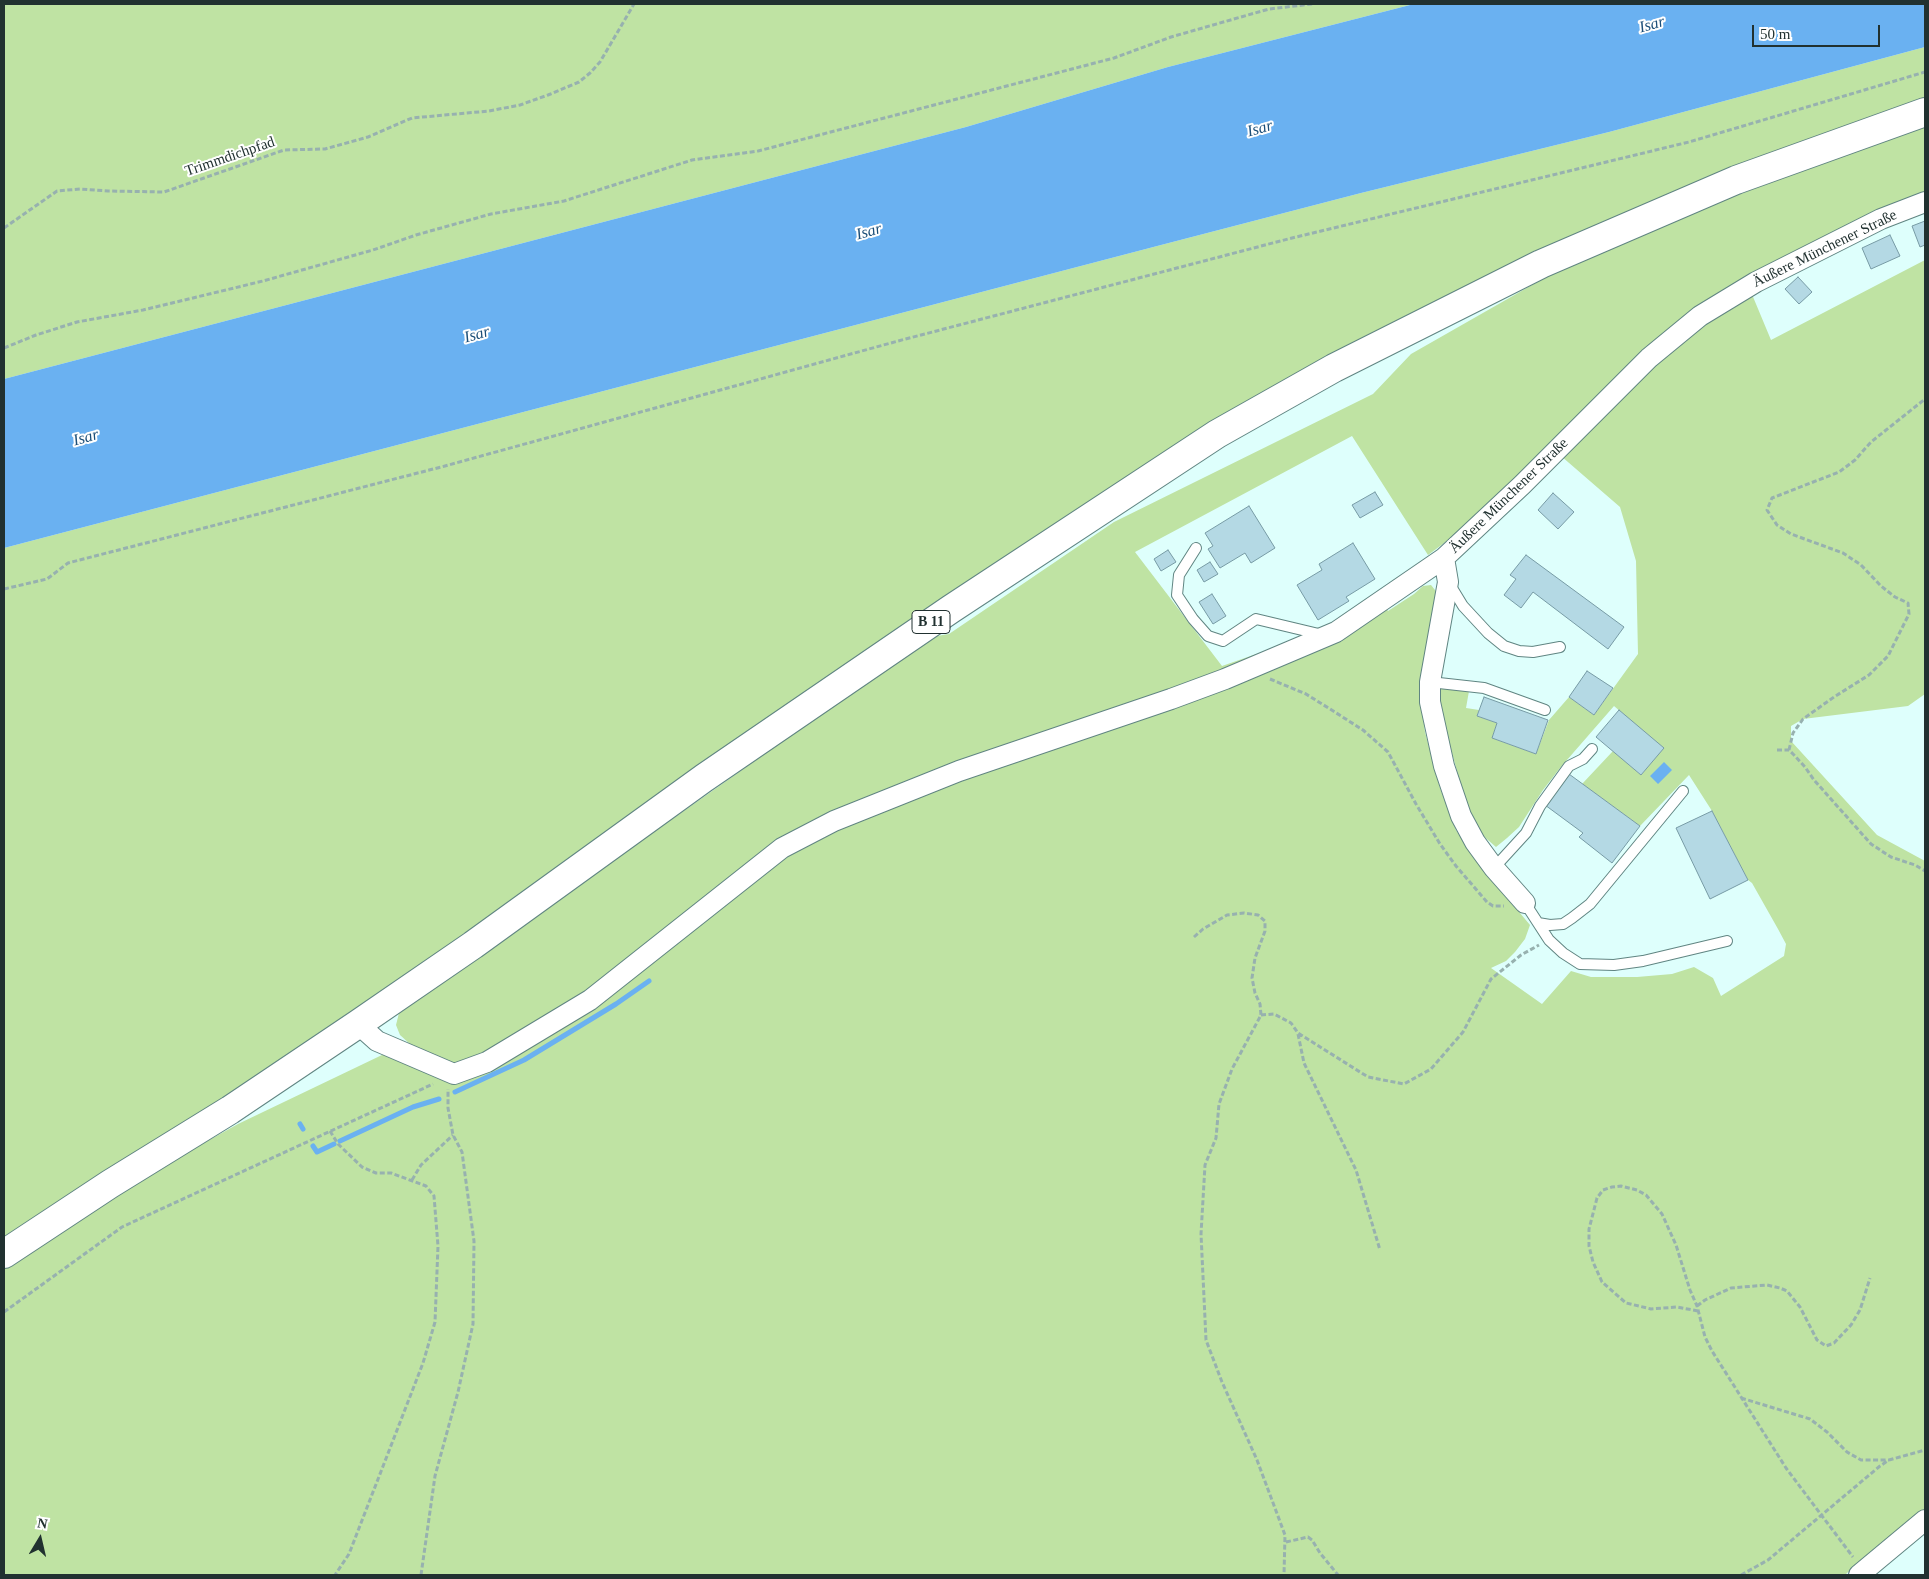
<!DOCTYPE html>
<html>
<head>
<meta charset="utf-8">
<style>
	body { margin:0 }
	#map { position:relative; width:1929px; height:1579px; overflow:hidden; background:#defffc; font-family:Georgia,serif }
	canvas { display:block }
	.frame { position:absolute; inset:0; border:5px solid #213130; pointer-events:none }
	.north { position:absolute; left:15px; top:1514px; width:50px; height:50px; -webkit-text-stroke:4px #fff; paint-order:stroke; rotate:9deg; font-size:14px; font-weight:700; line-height:20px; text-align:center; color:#213130 }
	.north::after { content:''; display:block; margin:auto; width:18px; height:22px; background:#213130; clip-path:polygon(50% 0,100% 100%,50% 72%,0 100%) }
	.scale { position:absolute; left:1752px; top:25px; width:128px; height:22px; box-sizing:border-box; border:2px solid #213130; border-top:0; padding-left:6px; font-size:15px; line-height:18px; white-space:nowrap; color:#213130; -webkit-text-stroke:4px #fff; paint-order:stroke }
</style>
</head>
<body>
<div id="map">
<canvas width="1929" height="1579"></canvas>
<div class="frame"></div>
<div class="north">N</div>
<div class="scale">50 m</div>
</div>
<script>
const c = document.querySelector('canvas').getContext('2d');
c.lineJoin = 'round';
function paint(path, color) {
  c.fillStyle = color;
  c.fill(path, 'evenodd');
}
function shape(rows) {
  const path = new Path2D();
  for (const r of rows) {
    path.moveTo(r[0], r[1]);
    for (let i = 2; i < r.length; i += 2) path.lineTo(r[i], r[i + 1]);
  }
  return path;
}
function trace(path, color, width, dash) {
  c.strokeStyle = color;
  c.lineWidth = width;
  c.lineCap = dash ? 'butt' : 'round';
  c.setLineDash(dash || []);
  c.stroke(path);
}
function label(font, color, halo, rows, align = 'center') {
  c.font = font + ' Georgia,serif';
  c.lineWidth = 4;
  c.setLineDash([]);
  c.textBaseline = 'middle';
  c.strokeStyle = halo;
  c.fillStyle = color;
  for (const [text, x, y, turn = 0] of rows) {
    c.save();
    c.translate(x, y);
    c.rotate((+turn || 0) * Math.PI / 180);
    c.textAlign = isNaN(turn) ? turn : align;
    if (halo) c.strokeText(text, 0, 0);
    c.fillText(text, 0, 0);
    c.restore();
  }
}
const green = shape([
	[4,4,1414,4,1168,67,966,127,4,379],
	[1925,47,1925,98,1732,169,1329,357,4,1245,4,548,1161,245,1361,193,1609,132],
	[1925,126,1925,207,1751,292,1771,340,1925,260,1925,694,1908,706,1803,719,1791,726,1791,741,1877,835,1925,861,1925,1511,1854,1566,1845,1575,4,1575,4,1269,114,1193,238,1124,382,1055,411,1045,400,1035,396,1025,399,1013,408,1005,931,637,949,634,1114,522,1373,394,1411,354,1546,277,1666,223,1876,141],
	[1352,436,1428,555,1561,456,1620,507,1636,561,1638,654,1594,715,1569,697,1549,720,1536,754,1492,738,1497,723,1477,716,1479,710,1466,708,1469,691,1440,688,1436,691,1441,714,1470,817,1481,834,1496,847,1507,838,1519,827,1543,790,1560,768,1614,706,1663,748,1641,775,1613,751,1582,784,1640,826,1689,775,1712,811,1748,880,1752,883,1778,929,1786,944,1784,956,1721,996,1713,978,1694,967,1672,974,1637,977,1591,977,1571,971,1542,1004,1491,968,1506,961,1515,952,1525,939,1530,925,1475,859,1456,830,1440,788,1425,732,1421,702,1439,595,1431,585,1423,586,1414,594,1388,611,1379,596,1336,621,1285,644,1222,666,1135,552]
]);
const water = shape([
	[1414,4,1925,4,1925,47,1609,132,1361,193,1161,245,4,548,4,379,966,127,1168,67],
	[1664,762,1672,770,1658,784,1650,776]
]);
const stream = shape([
	[455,1092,524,1060,616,1004,649,981],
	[300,1124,303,1129],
	[340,1141,413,1107,439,1099],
	[313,1146,317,1152,334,1144]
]);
const building = shape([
	[1925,221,1925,245,1920,247,1912,226,1925,221],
	[1890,235,1900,256,1871,269,1862,248,1890,235],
	[1798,277,1812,292,1799,304,1785,289,1798,277],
	[1375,492,1383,505,1360,518,1352,505,1375,492],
	[1553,493,1574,512,1558,529,1538,510,1553,493],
	[1249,506,1275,548,1251,563,1245,553,1220,568,1208,549,1213,546,1205,533,1249,506],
	[1353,543,1375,579,1346,597,1349,601,1318,620,1297,585,1322,570,1319,564,1353,543],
	[1168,550,1176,562,1161,571,1154,559,1168,550],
	[1526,555,1624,627,1608,649,1533,592,1521,608,1504,595,1516,579,1510,575,1526,555],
	[1210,562,1218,574,1204,582,1197,570,1210,562],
	[1212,594,1226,616,1213,624,1199,602,1212,594],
	[1587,671,1613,688,1594,715,1569,697,1587,671],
	[1484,697,1548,720,1536,754,1492,738,1497,723,1477,716,1484,697],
	[1619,710,1664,748,1641,775,1596,737,1619,710],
	[1569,774,1640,826,1612,863,1579,837,1583,833,1545,805,1569,774],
	[1712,811,1748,880,1710,899,1676,828,1712,811]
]);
const path = shape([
	[4,228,57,191,80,189,108,191,164,192,284,150,325,149,368,137,412,118,489,111,520,105,548,95,579,82,590,73,600,62,634,4],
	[4,348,36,335,77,322,143,310,263,281,373,250,416,235,491,214,564,201,692,160,758,151,1114,58,1171,37,1269,9,1312,4],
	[4,589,47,579,68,563,445,466,898,341,1288,239,1689,142,1925,72],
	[1270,679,1306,694,1330,709,1363,730,1388,752,1416,804,1440,844,1456,866,1487,902,1493,906,1504,906],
	[1777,750,1789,750,1794,755,1805,767,1814,780,1871,844,1891,857,1915,865,1925,871],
	[1789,750,1793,733,1803,719,1834,697,1869,675,1888,656,1909,614,1908,603,1895,597,1881,586,1861,565,1843,553,1791,534,1777,525,1767,510,1772,498,1839,472,1855,460,1871,442,1925,399],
	[1194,937,1203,929,1227,915,1244,913,1258,915,1265,921,1265,931,1255,958,1252,978,1255,993,1260,1004,1261,1015,1232,1069,1219,1104,1216,1138,1205,1165,1201,1234,1206,1340,1222,1382,1257,1460,1285,1535,1284,1575],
	[1261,1015,1274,1014,1291,1023,1298,1033,1368,1077,1404,1084,1431,1069,1463,1032,1491,979,1521,955,1539,945],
	[1298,1034,1304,1063,1356,1170,1380,1250],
	[330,1131,338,1144,362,1167,376,1173,391,1173,426,1186,434,1196,438,1246,435,1322,423,1363,349,1554,335,1575],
	[412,1180,421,1165,453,1135],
	[1697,1306,1705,1300,1731,1288,1767,1285,1780,1288,1787,1291,1800,1307,1817,1340,1826,1346,1834,1343,1851,1325,1860,1310,1870,1278],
	[1698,1311,1677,1307,1651,1309,1626,1303,1602,1282,1593,1262,1589,1246,1589,1229,1597,1198,1603,1190,1612,1187,1621,1186,1637,1190,1646,1195,1662,1214,1676,1245,1690,1290,1697,1306,1705,1337,1712,1351,1786,1468,1853,1557],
	[4,1312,122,1227,433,1084],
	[1741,1398,1810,1419,1827,1432,1847,1452,1861,1460,1889,1460],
	[1286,1542,1308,1537,1312,1540,1320,1553,1338,1575],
	[421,1575,435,1476,458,1392,473,1324,474,1241,462,1152,453,1135,448,1108,448,1089],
	[1741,1575,1768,1560,1880,1466,1889,1460,1925,1450]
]);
const lane = shape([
	[1196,548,1179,575,1177,595,1193,619,1208,636,1223,641,1256,619,1323,635],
	[1449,583,1463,606,1488,633,1504,646,1519,651,1533,652,1560,647],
	[1430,682,1484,688,1545,710],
	[1494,868,1526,833,1540,806,1569,766,1583,759,1592,749],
	[1525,903,1549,940,1563,953,1580,964,1614,965,1643,961,1727,941],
	[1538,923,1550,925,1563,924,1572,918,1590,904,1683,791]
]);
const street = shape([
	[1444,558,1448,582,1430,682,1430,702,1444,766,1461,816,1475,842,1494,868,1525,903],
	[358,1024,377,1041,454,1074,487,1062,590,1000,782,848,834,821,959,771,1171,699,1225,679,1336,632,1444,558,1522,485,1649,358,1700,316,1756,282,1881,219,1925,202],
	[1859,1575,1925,1520]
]);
const primary = shape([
	[4,1254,110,1184,230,1110,358,1024,473,945,704,778,951,609,1217,434,1334,368,1541,264,1736,180,1925,112]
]);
const shields = [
	[931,622,38]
];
const shieldNames = [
	["B 11",931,622]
];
const streetNames = [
	["Trimmdichpfad",230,157,-19],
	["Äußere Münchener Straße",1825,249,-26],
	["Äußere Münchener Straße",1509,496,-44]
];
const waterNames = [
	["Isar",1652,25,-15],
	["Isar",1260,129,-15],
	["Isar",869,232,-15],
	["Isar",477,335,-15],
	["Isar",86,438,-15]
];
paint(green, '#bfe3a3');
paint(water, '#6ab1f1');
trace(stream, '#6ab1f1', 5);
paint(building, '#b4d9e4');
trace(building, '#779ba5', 1);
trace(lane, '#608582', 12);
trace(street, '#608582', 22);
trace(primary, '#608582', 30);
trace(path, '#97b1af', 3, [5, 2.5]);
trace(lane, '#fff', 10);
trace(street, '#fff', 20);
trace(primary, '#fff', 28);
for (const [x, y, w] of shields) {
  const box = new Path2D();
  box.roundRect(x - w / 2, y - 11.5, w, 23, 4);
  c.fillStyle = '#fff';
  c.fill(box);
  trace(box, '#213130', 1);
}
label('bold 14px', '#213130', null, shieldNames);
label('15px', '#213130', '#fff', streetNames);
label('italic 16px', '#1b4e78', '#fff', waterNames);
</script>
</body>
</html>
